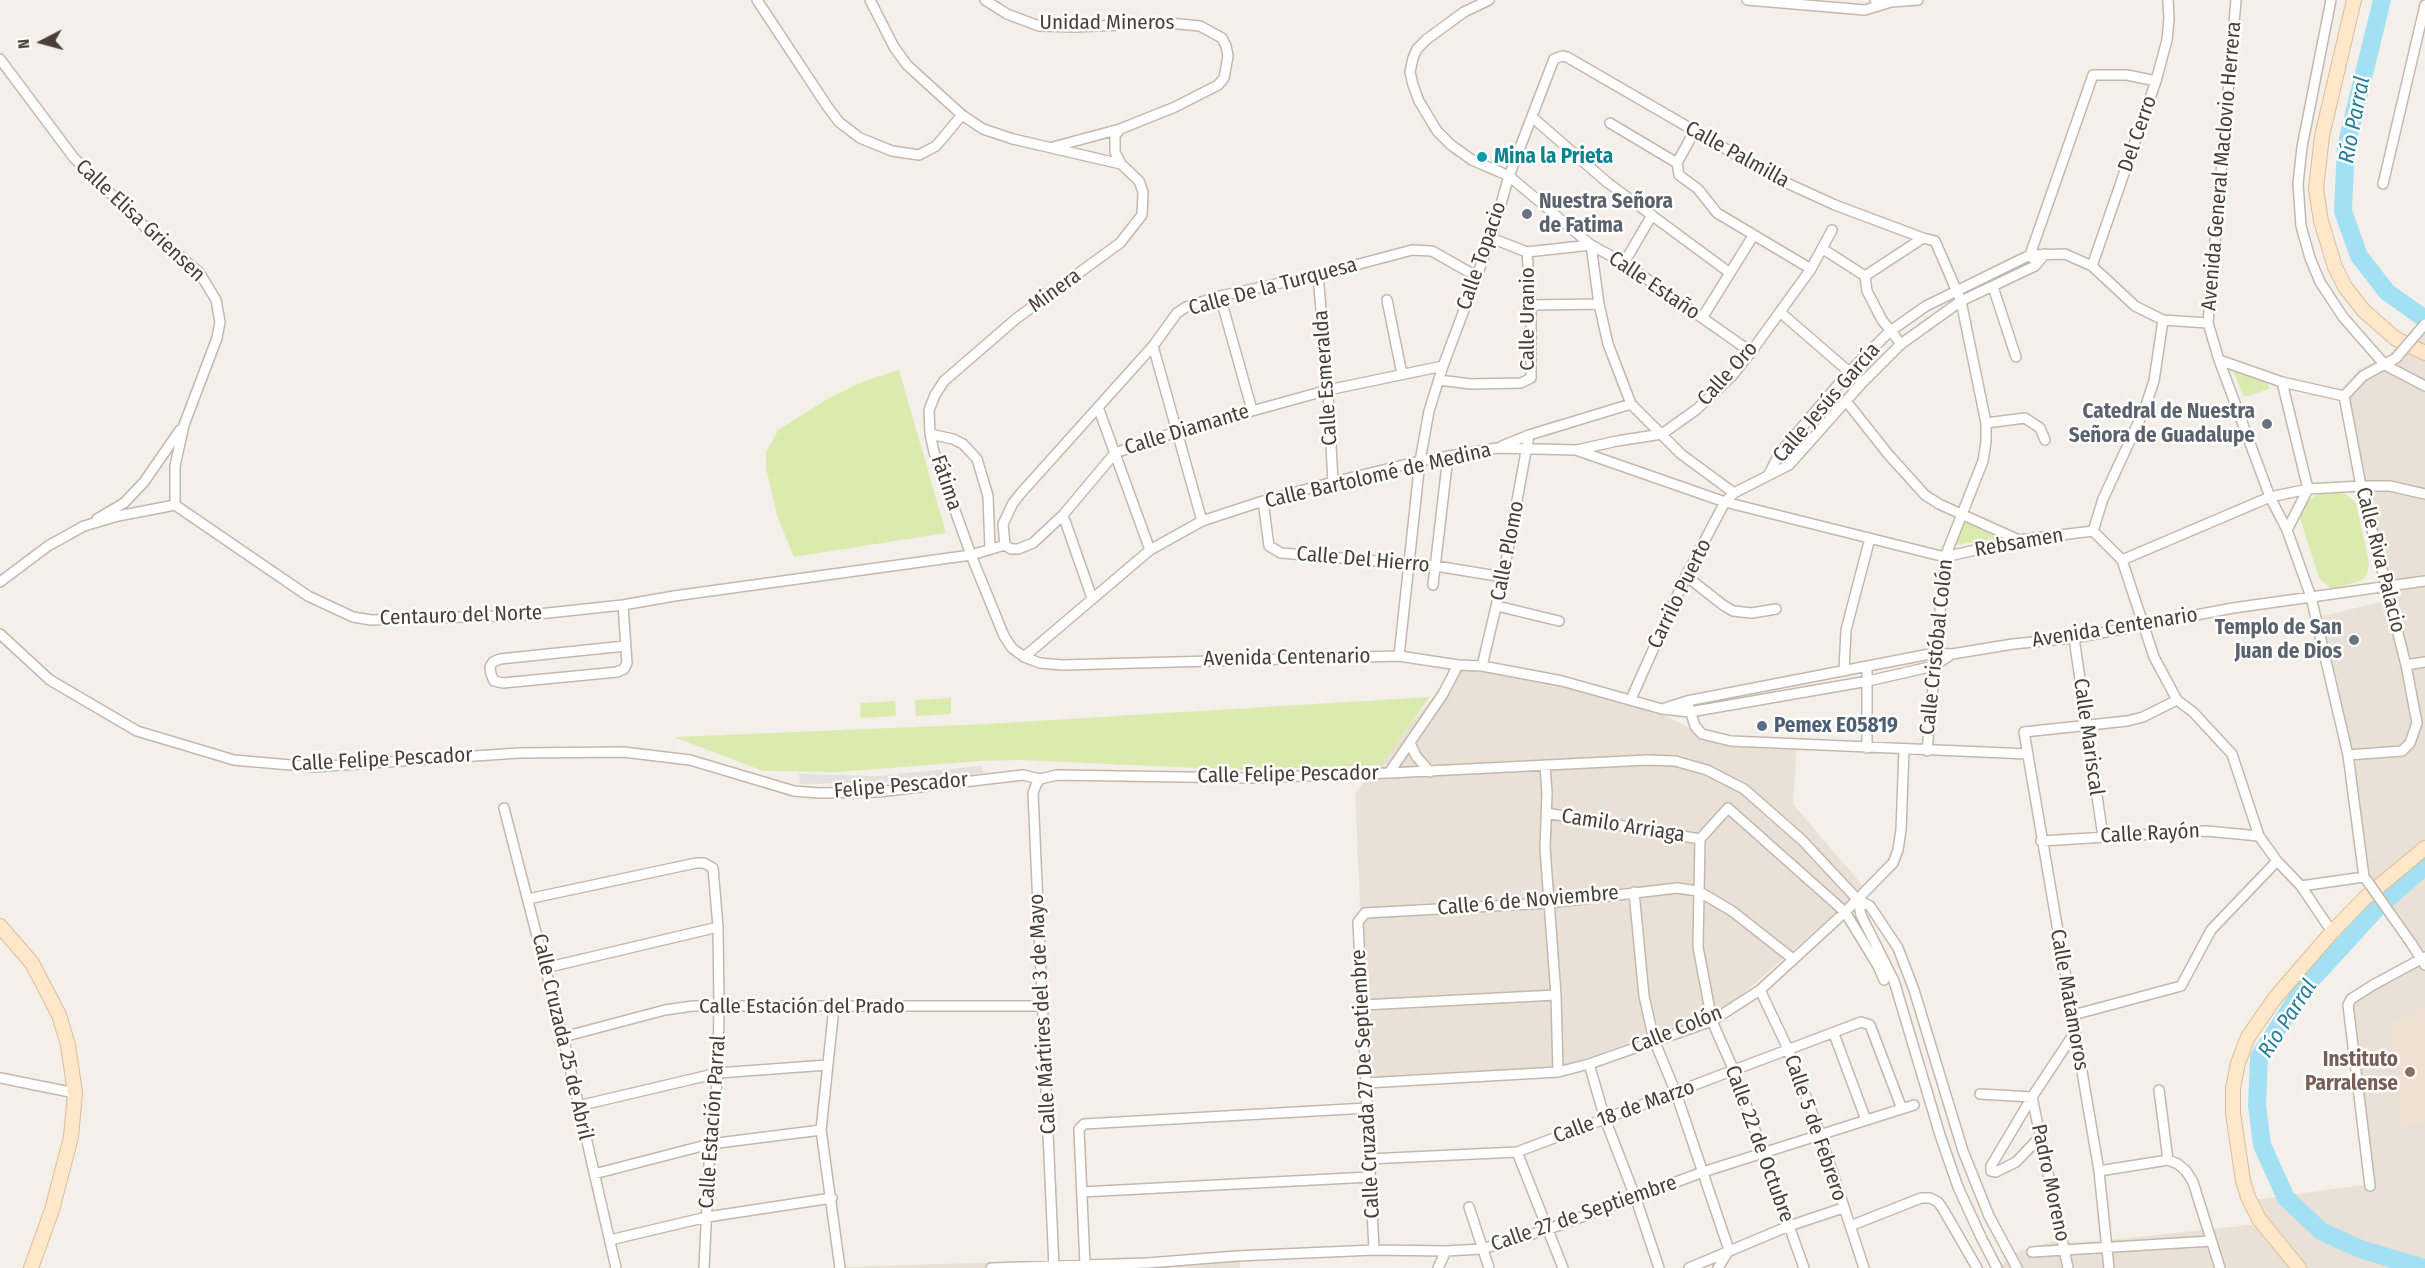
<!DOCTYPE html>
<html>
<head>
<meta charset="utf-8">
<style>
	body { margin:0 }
	#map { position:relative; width:2425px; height:1268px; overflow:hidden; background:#f5efe9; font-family:"Fira Sans Condensed",sans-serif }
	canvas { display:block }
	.north { position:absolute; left:12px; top:12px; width:60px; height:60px; -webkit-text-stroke:4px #fff; paint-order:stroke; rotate:264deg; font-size:16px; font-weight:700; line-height:24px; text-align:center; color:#493f36 }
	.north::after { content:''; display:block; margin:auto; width:21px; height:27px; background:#493f36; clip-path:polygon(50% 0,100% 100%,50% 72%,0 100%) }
</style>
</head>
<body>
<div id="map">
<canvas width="2425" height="1268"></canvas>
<div class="north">N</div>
</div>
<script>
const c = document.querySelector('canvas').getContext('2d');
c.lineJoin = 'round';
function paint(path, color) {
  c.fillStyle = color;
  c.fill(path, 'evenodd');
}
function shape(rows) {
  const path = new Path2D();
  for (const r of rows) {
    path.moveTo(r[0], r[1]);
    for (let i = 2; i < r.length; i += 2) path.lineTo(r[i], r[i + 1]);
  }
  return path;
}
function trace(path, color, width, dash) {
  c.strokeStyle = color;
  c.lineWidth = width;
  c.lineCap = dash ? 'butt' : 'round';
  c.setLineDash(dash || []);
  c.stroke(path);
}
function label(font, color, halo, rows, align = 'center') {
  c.font = font + ' "Fira Sans Condensed",sans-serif';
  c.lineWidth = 5;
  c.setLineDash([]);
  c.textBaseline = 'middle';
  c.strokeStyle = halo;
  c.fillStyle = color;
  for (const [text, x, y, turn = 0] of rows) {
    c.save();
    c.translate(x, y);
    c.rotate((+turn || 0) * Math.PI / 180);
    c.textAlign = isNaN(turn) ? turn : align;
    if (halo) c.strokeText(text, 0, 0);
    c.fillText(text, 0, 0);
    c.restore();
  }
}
const residential = shape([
	[2425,316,2425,1268,2000,1268,2011,1254,2058,1240,2064,1243,2109,1240,2259,1224,2247,1201,2370,1184,2349,998,2372,980,2421,956,2366,872,2319,617,2388,600,2339,395,2359,369,2388,356],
	[1462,661,1547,673,1627,696,1703,735,1797,744,1793,804,1864,887,1742,995,1715,1012,1561,1067,1368,1079,1355,793],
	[1240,1255,1240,1268,843,1268,843,1267]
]);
const education = shape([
	[2425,1009,2425,1121,2401,1125,2391,1023]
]);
const green = shape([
	[2231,367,2267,382,2270,389,2244,397],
	[899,370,946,533,794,557,777,516,766,468,766,452,778,430,829,398,864,381],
	[2331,490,2346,494,2356,503,2369,563,2367,574,2362,580,2338,588,2330,588,2319,578,2300,518,2303,504,2318,494],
	[1966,518,1999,538,1956,545],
	[1430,697,1381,765,1241,770,1020,760,980,761,839,772,763,771,674,737,986,724],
	[951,698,951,714,916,716,915,700],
	[895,701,896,716,861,718,860,703]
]);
const parking = shape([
	[982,766,983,773,928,779,878,783,800,784,799,774,876,776]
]);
const river = shape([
	[2382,0,2346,147,2343,211,2359,256,2387,292,2425,319],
	[2424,1268,2360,1249,2321,1231,2286,1198,2262,1145,2257,1105,2259,1057,2303,989,2379,906,2425,866]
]);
const minor = shape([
	[757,0,827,106,839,122,860,138,892,151,919,155,936,146,962,115],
	[870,0,894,47,907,65,962,115,983,129,1013,139,1121,164],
	[985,0,1007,14,1039,26,1074,27,1169,23,1200,26,1222,38,1226,46,1228,56,1224,78,1218,85,1175,107,1120,129,1115,136,1115,152,1121,164,1139,181,1143,192,1142,215,1120,243,1017,318,944,381,935,395,929,410,930,434,934,452,971,555,1004,636,1012,648,1024,657,1040,663,1062,665,1399,656,1458,665,1482,666,1562,681,1662,709,1690,712,1868,681,1934,666,1952,654],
	[1489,0,1464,12,1427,39,1417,49,1413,58,1410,72,1413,85,1419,101,1437,131,1451,145,1472,160,1509,176,1591,245,1624,263,1751,352],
	[1747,0,1865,10,1891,2],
	[1875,0,1891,2,1918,0],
	[2236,0,2208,323,2219,360,2270,497,2287,530,2311,597,2348,755,2364,877,2368,882],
	[2331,0,2302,147,2298,184,2301,226,2310,258,2320,282,2343,317,2385,365,2425,386],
	[0,59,74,158,145,227,199,272,216,300,220,322,217,338,184,425,175,466,175,505],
	[1532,117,1608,183,1730,273],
	[1610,123,1677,163],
	[1694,132,1677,163,1679,175,1698,189,1717,213,1811,269],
	[1053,147,1120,129],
	[2383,184,2425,5],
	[1491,238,1527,252,1591,245],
	[1591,245,1599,304,1608,344,1631,404,1681,454,1734,493],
	[1823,249,1865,276,1867,291,1882,320,1901,344],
	[2032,258,2030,255,2093,75,2127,75,2156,81],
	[1624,263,1652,215],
	[2092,266,2156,81,2167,40,2169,19,2168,0],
	[1318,275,1328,390,1333,482],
	[1865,276,1923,238,1935,241,1961,301,1986,423,1986,442,1983,461,1945,557,1927,751],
	[1993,287,2016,357],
	[1220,296,1252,410],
	[1387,300,1402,374],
	[1531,305,1599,304],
	[1780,312,1862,383],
	[1702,318,1753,236],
	[1153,346,1202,521],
	[2219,360,2282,382,2344,396],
	[1439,380,1471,384,1521,383,1531,378,1531,305,1527,252],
	[2282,382,2308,489,2287,530],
	[2344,396,2361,486,2406,665,2417,723,2410,743,2402,751,2348,755],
	[2344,396,2363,376,2396,358],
	[1846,401,1888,454,1925,495,1939,504,2019,540],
	[1098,407,1150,550],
	[1986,423,2025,418,2040,428,2045,440],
	[930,434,953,439,963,444,977,459,988,496,990,549],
	[1502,446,1529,435,1631,404],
	[1577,450,1617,441,1662,434,1697,409,1732,376,1751,352,1811,269,1832,230],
	[1769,474,1779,454,1849,372,1889,332,1926,306,2030,255,2065,254,2092,266,2135,306,2163,320,2208,323],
	[1263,501,1269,546,1281,553,1436,566,1503,577],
	[1063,515,1092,598],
	[97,519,124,503,144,482,180,430],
	[2093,531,2122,560,2154,657,2177,700,2193,712,2232,754,2259,836,2277,861,2301,886,2332,932],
	[2093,531,2103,499,2145,408,2154,381,2163,320],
	[1005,545,1003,524,1013,503,1021,493,1153,346,1177,313,1186,307,1220,296,1318,275,1412,250,1432,251,1476,276],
	[2122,560,2270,497,2308,489,2361,486,2390,486,2425,494],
	[1686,576,1723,605,1733,611,1752,613,1776,609],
	[0,582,48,546,84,526,118,516,175,505,308,596,353,617,371,620,529,615,623,605,674,596,971,555,1005,545,1011,549,1018,549,1033,543,1063,515,1115,453,1176,432,1328,390,1443,366],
	[1433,585,1448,456],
	[623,605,627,663,624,669,617,672,503,683,494,681,491,674,490,667,493,662,500,659,625,646],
	[1497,606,1559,621],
	[0,634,50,680,137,731,234,760,313,767,519,753,623,752,690,760,794,791,819,793,878,792,1023,775,1040,779],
	[2074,638,2103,837],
	[1399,656,1420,461,1429,411,1443,366,1491,238,1509,176,1554,59,1562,56,1567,57,1776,178,1835,205,1923,238],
	[1024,657,1150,550,1202,521,1263,501,1333,482,1420,461,1497,448,1576,450,1725,502,1945,557,2019,540,2093,531],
	[2406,665,2425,662],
	[1482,666,1503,577,1529,435],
	[1844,670,1846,630,1870,538],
	[1631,699,1686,576,1725,502,1734,493,1789,465,1862,383,1901,344,1961,301,2035,266,2045,254],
	[1689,707,1695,726,1702,734,1731,741,2028,754],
	[1665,708,1687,701,1935,653,1952,654,2013,644,2074,638,2233,608,2425,581],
	[1410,743,1416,756,1430,772],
	[1867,748,1867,667],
	[1545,765,1547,793,1545,848,1556,995,1558,1072],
	[1389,773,1647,760,1675,761,1707,770,1744,789,1802,840,1858,900,1870,906,1898,948,1914,990,1963,1151,1989,1216,2017,1268],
	[504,808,563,1037,616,1268],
	[1546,813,1700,839],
	[2041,841,2206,831,2259,836],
	[2301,886,2364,877],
	[1634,892,1644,996,1654,1040,1676,1093,1729,1250,1718,1268],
	[528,899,696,863,704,863,713,868,718,927,719,1005,718,1073,710,1144,704,1268],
	[1858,900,1861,915,1894,981,1940,1135,1958,1187,1981,1237,1997,1268],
	[2411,943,2425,965],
	[545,968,718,927],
	[1760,990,1789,1051,1820,1134,1864,1268],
	[1363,1005,1556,995],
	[834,1007,821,1130,840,1268],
	[2073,1015,2181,986,2211,930,2277,861],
	[1834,1034,1866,1120],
	[563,1037,665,1010,693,1006,1043,1006],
	[1589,1064,1605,1119,1636,1199,1659,1268],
	[0,1078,75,1093],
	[1366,1083,1558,1072,1589,1064,1712,1021,1760,990,1845,912,1893,863,1898,850,1901,830,1904,750],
	[2159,1090,2168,1160],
	[1980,1094,2032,1097,2068,1268],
	[578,1106,718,1073,827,1065],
	[2040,1137,2016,1162,1996,1172,1991,1171,1991,1166,2032,1097,2075,1032],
	[1517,1152,1563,1268],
	[1368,1159,1517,1152,1861,1022,1870,1025,1902,1109],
	[2099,1171,2168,1160,2178,1164,2186,1171,2193,1182,2220,1268],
	[594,1174,710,1144,821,1130],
	[2370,1186,2348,1005,2351,999,2373,985,2425,957],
	[1082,1192,1370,1177],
	[1469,1207,1489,1268],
	[1850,1226,1921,1198,1930,1198,1938,1202,1943,1209,1977,1268],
	[610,1240,707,1217,832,1198],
	[1374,1250,1358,922,1365,913,1549,903,1677,888,1698,891,1732,911,1793,959],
	[2032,1252,2211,1241],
	[1085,1265,1079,1129,1084,1124,1367,1108],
	[991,1268,1147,1263,1237,1256,1374,1250,1446,1251,1482,1249,1549,1229,1703,1172,1914,1105],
	[1054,1268,1033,793,1036,785,1040,779,1057,775,1247,778,1389,773,1443,694,1458,665],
	[1438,1268,1446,1251],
	[1689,1268,1789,1226,1843,1208],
	[1804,1268,1734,1071,1712,1021,1698,947,1700,839,1728,808,1845,912,1878,966,1884,980],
	[2109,1268,2099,1171,2024,732,2127,721,2143,717,2177,700]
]);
const secondary = shape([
	[2354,0,2322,136,2316,189,2321,221,2335,267,2345,287,2364,311,2396,339,2425,353],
	[0,926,32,963,59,1015,68,1045,75,1093,71,1137,52,1210,31,1268],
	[2299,1268,2259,1219,2248,1197,2243,1181,2233,1113,2233,1088,2238,1063,2248,1037,2275,998,2332,932,2365,898,2425,848]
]);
const minorBridge = shape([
	[2396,358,2425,324],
	[2368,882,2411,943]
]);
const markers = [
	[1482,157,6,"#0f9aa8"],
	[1527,214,6,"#6b7280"],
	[2267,424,6,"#6b7280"],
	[2354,640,6,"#6b7280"],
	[1762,726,6,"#5c6f8a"],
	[2410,1072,6,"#8d6e63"]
];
const streetNames = [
	["Unidad Mineros",1107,23],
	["Del Cerro",2138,134,-71],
	["Calle Palmilla",1737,155,29],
	["Avenida General Maclovio Herrera",2222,166,-85],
	["Calle Elisa Griensen",140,221,43],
	["Calle Topacio",1482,256,-71],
	["Calle Estaño",1654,286,34],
	["Calle De la Turquesa",1273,287,-15],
	["Minera",1055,291,-36],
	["Calle Uranio",1528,319,-90],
	["Calle Oro",1728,374,-48],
	["Calle Esmeralda",1326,378,-94],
	["Calle Jesús García",1827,403,-49],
	["Calle Diamante",1187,430,-17],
	["Calle Bartolomé de Medina",1378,476,-13],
	["Fátima",946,483,71],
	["Rebsamen",2019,543,-10],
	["Calle Plomo",1508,551,-79],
	["Calle Del Hierro",1363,560,5],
	["Calle Riva Palacio",2380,560,76],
	["Carrilo Puerto",1680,594,-64],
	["Centauro del Norte",461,616,-2],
	["Avenida Centenario",2115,628,-9],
	["Calle Cristóbal Colón",1937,647,-84],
	["Avenida Centenario",1287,658,-1],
	["Calle Mariscal",2088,737,82],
	["Calle Felipe Pescador",382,760,-3],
	["Calle Felipe Pescador",1288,775,-1],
	["Felipe Pescador",901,786,-5],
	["Camilo Arriaga",1623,826,9],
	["Calle Rayón",2150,834,-3],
	["Calle 6 de Noviembre",1528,901,-5],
	["Calle Matamoros",2069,1000,80],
	["Calle Estación del Prado",802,1007],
	["Calle Mártires del 3 de Mayo",1043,1014,-93],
	["Calle Colón",1677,1030,-22],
	["Calle Cruzada 25 de Abril",562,1037,77],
	["Calle Cruzada 27 De Septiembre",1366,1084,-93],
	["Calle 18 de Marzo",1624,1112,-20],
	["Calle Estación Parral",713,1122,-86],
	["Calle 5 de Febrero",1815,1128,71],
	["Calle 22 de Octubre",1759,1144,70],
	["Padro Moreno",2050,1183,78],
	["Calle 27 de Septiembre",1584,1214,-19]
];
const cultureNames = [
	["Mina la Prieta",1494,157]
];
const worshipNames = [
	["Nuestra Señora",1539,202,"left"],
	["de Fatima",1539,226,"left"],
	["Catedral de Nuestra",2255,412],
	["Señora de Guadalupe",2255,436],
	["Templo de San",2342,628],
	["Juan de Dios",2342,652]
];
const serviceNames = [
	["Pemex E05819",1774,726]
];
const educationNames = [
	["Instituto",2398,1060],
	["Parralense",2398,1084]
];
const waterNames = [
	["Río Parral",2355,120,-79],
	["Río Parral",2288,1019,-57]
];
paint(residential, '#e9e0d6');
paint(education, '#efe1d2');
paint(green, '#dbebb0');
paint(parking, '#e3e0dd');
trace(river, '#a2e1f4', 18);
trace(minor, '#c4b8ad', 12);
trace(secondary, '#dabd98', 16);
trace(minor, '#fff', 9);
trace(secondary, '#ffe8c9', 14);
trace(minorBridge, '#c4b8ad', 12, []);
trace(minorBridge, '#fff', 9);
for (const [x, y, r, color] of markers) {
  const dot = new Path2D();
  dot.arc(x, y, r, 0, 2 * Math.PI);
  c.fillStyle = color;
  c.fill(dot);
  trace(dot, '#fff', 2);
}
label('21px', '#493f36', '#fff', streetNames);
label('bold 21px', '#0d838f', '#fff', cultureNames, 'left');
label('bold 21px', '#5b616d', '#fff', worshipNames, 'right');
label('bold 21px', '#4e5e75', '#fff', serviceNames, 'left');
label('bold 21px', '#785e54', '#fff', educationNames, 'right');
label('italic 22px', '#247d99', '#fff', waterNames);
</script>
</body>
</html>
